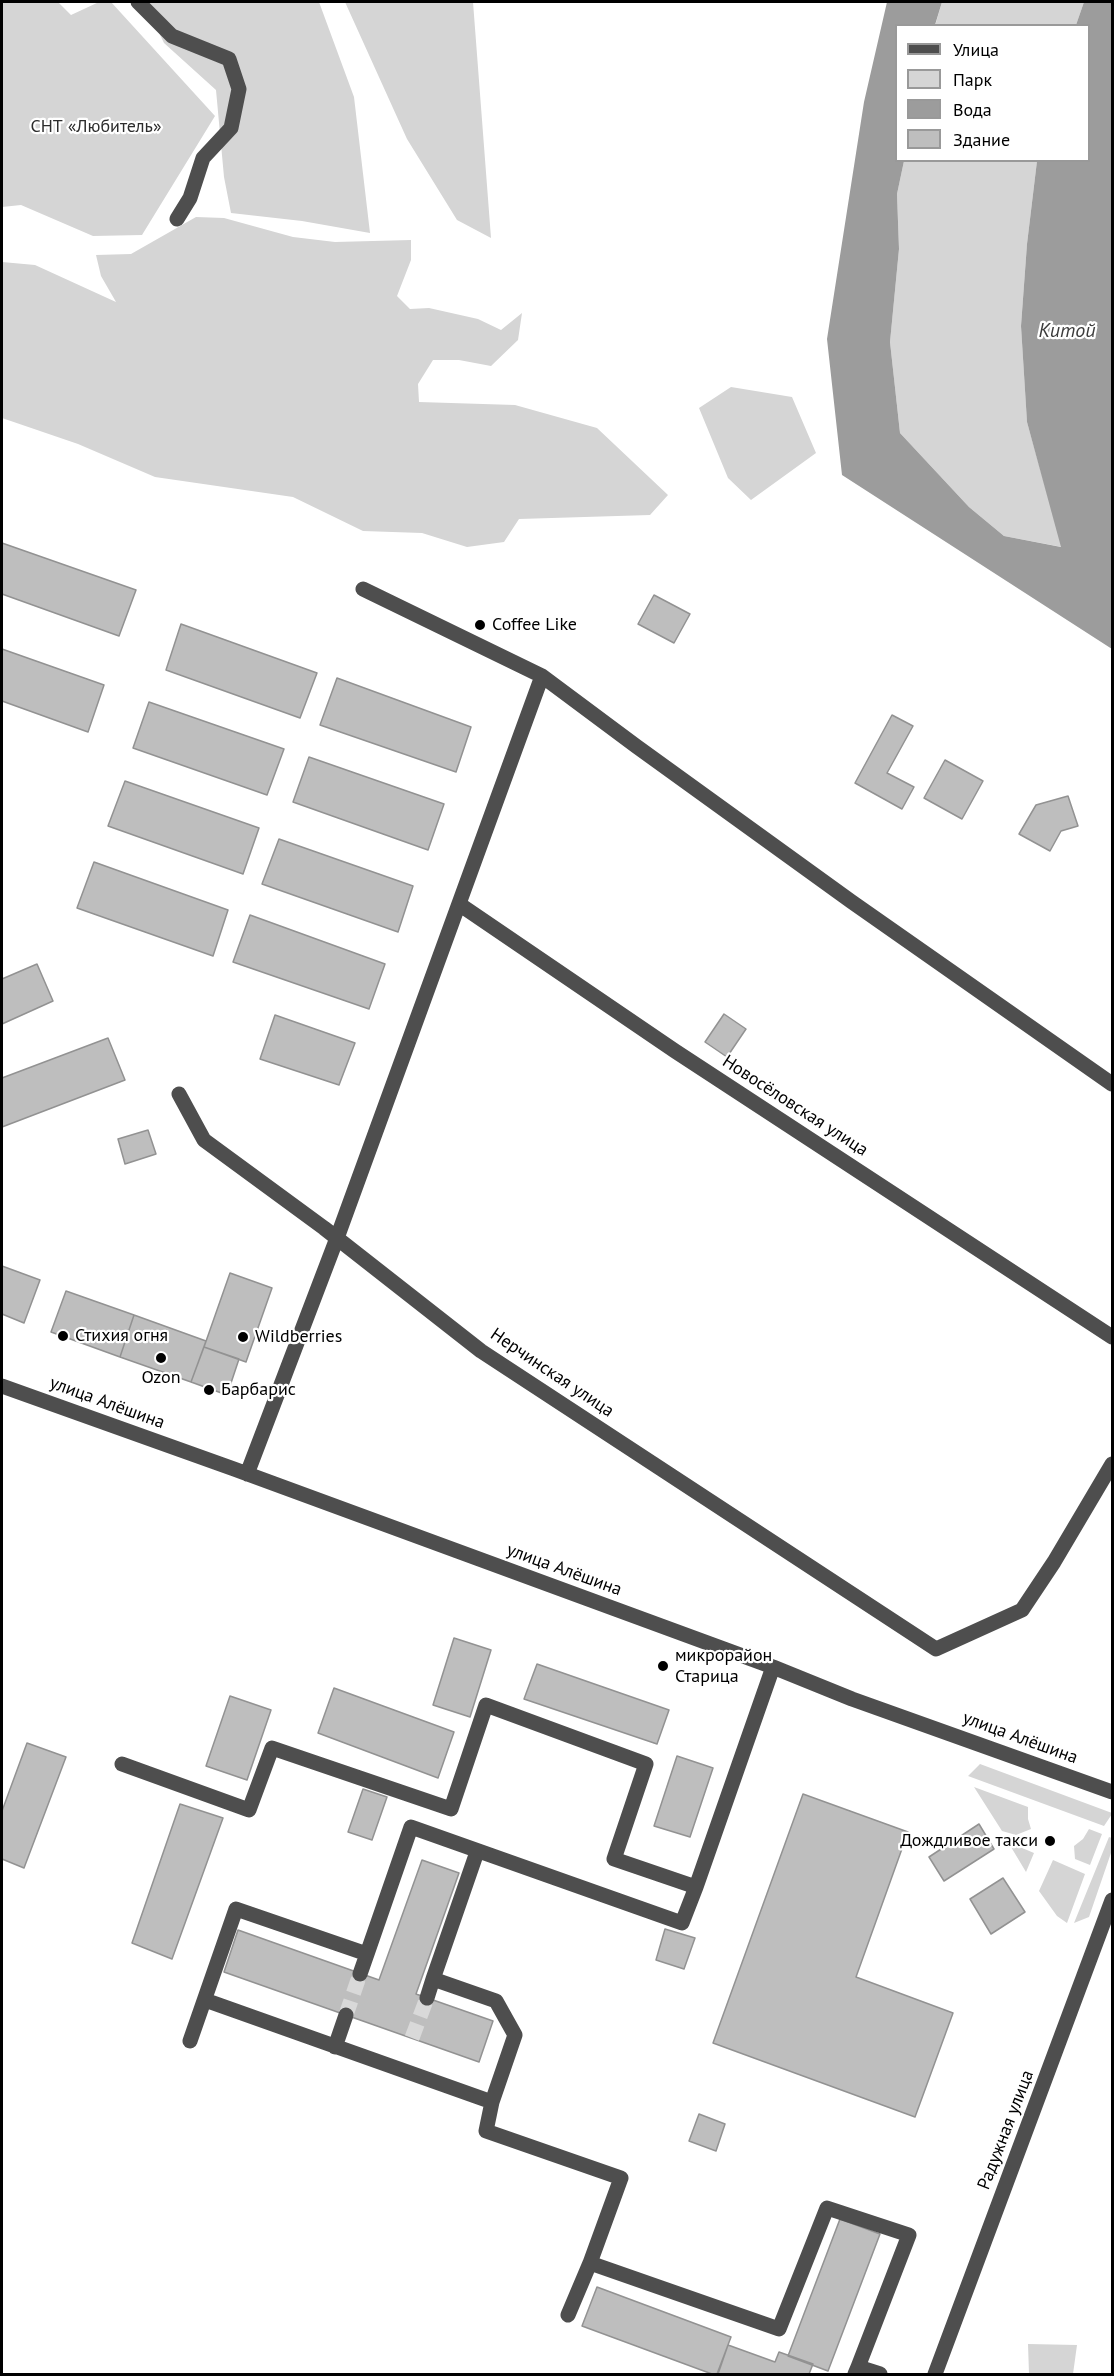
<!DOCTYPE html>
<html>
<head>
<meta charset="utf-8">
<style>
	body { margin:0 }
	#map { position:relative; width:1114px; height:2376px; overflow:hidden; background:#fff; font-family:"PT Sans",sans-serif }
	canvas { display:block }
	.frame { position:absolute; inset:0; border:3px solid #000; pointer-events:none }
	.legend { position:absolute; left:895px; top:24px; width:195px; height:138px; box-sizing:border-box; background:#fff; border:2px solid #999; margin:0; padding:8px 10px; list-style:none; font-size:18px; color:#000 }
	.legend li { display:flex; align-items:center; gap:12px; height:30px }
	.legend b { width:30px; border:2px solid #999 }
</style>
</head>
<body>
<div id="map">
<canvas width="1114" height="2376"></canvas>
<div class="frame"></div>
<ul class="legend">
<li><b style="height:8px;background:#4e4e4e"></b>Улица</li>
<li><b style="height:16px;background:#d5d5d5"></b>Парк</li>
<li><b style="height:16px;background:#9c9c9c"></b>Вода</li>
<li><b style="height:16px;background:#bebebe"></b>Здание</li>
</ul>
</div>
<script>
const c = document.querySelector('canvas').getContext('2d');
c.lineJoin = 'round';
function paint(path, color) {
  c.fillStyle = color;
  c.fill(path, 'evenodd');
}
function shape(rows) {
  const path = new Path2D();
  for (const r of rows) {
    path.moveTo(r[0], r[1]);
    for (let i = 2; i < r.length; i += 2) path.lineTo(r[i], r[i + 1]);
  }
  return path;
}
function trace(path, color, width, dash) {
  c.strokeStyle = color;
  c.lineWidth = width;
  c.lineCap = dash ? 'butt' : 'round';
  c.setLineDash(dash || []);
  c.stroke(path);
}
function label(font, color, halo, rows, align = 'center') {
  c.font = font + ' "PT Sans",sans-serif';
  c.lineWidth = 4.5;
  c.setLineDash([]);
  c.textBaseline = 'middle';
  c.strokeStyle = halo;
  c.fillStyle = color;
  for (const [text, x, y, turn = 0] of rows) {
    c.save();
    c.translate(x, y);
    c.rotate((+turn || 0) * Math.PI / 180);
    c.textAlign = isNaN(turn) ? turn : align;
    if (halo) c.strokeText(text, 0, 0);
    c.fillText(text, 0, 0);
    c.restore();
  }
}
const green = shape([
	[2,2,58,2,71,15,99,2,111,2,215,116,142,235,93,236,21,205,2,207],
	[144,2,319,2,354,97,370,233,302,221,231,213,224,177,216,90,164,43],
	[345,2,473,2,491,238,457,220,407,139],
	[942,2,1084,2,1076,25,935,26],
	[904,161,1037,161,1027,244,1021,326,1027,422,1062,547,1004,536,969,507,900,433,890,342,899,249,897,194],
	[196,217,224,218,293,237,335,242,411,240,411,260,397,296,410,309,429,308,478,319,501,330,522,313,518,340,491,366,459,360,433,360,418,384,419,402,515,405,597,428,668,495,650,515,519,519,504,542,467,547,422,533,363,531,293,497,155,477,78,444,2,418,2,262,35,265,116,302,101,276,96,255,131,254],
	[731,387,792,397,816,453,751,500,728,478,699,408],
	[980,1764,1112,1813,1112,1814,1104,1826,968,1776],
	[974,1787,1028,1807,1028,1819,1031,1829,1016,1835,1002,1831],
	[1089,1829,1102,1834,1090,1865,1075,1859,1074,1846,1083,1839],
	[1109,1837,1112,1838,1112,1850,1089,1917,1074,1923],
	[1008,1842,1034,1853,1026,1872],
	[1053,1860,1085,1874,1067,1923,1057,1916,1039,1891],
	[1028,2344,1077,2345,1073,2374,1029,2374]
]);
const water = shape([
	[887,2,942,2,935,25,896,26,896,160,904,161,897,194,899,249,890,342,900,433,969,507,1004,536,1061,547,1027,422,1021,326,1027,244,1037,161,1088,160,1088,26,1076,25,1084,2,1112,2,1112,649,842,475,827,339,864,102]
]);
const building = shape([
	[2,543,136,590,119,636,2,594,2,543],
	[654,595,690,614,674,643,638,624,654,595],
	[181,624,317,673,300,718,166,670,181,624],
	[2,649,104,685,88,732,2,701,2,649],
	[337,678,471,727,456,772,320,725,337,678],
	[149,702,284,749,267,795,133,748,149,702],
	[892,715,913,726,887,773,914,787,902,809,855,783,892,715],
	[309,757,444,804,428,850,293,802,309,757],
	[945,760,983,781,962,819,924,798,945,760],
	[125,781,259,828,243,874,108,826,125,781],
	[1068,796,1078,826,1061,831,1050,851,1019,834,1036,805,1068,796],
	[279,839,413,886,398,932,262,884,279,839],
	[94,862,228,910,213,956,77,908,94,862],
	[250,915,385,964,369,1009,233,962,250,915],
	[37,964,53,1001,2,1024,2,979,37,964],
	[724,1014,746,1029,727,1057,705,1042,724,1014],
	[275,1015,355,1043,339,1085,260,1059,275,1015],
	[108,1038,125,1080,2,1127,2,1078,108,1038],
	[148,1130,156,1154,125,1164,118,1139,148,1130],
	[2,1266,40,1280,24,1323,2,1314,2,1266],
	[230,1273,272,1288,246,1362,204,1347,230,1273],
	[66,1291,134,1315,120,1357,51,1332,66,1291],
	[134,1315,206,1341,191,1382,120,1357,134,1315],
	[204,1347,239,1359,227,1395,191,1382,204,1347],
	[454,1638,491,1650,470,1717,433,1705,454,1638],
	[537,1664,669,1710,657,1744,524,1699,537,1664],
	[334,1688,454,1732,438,1778,318,1733,334,1688],
	[230,1696,271,1710,247,1780,206,1766,230,1696],
	[27,1743,66,1757,24,1868,2,1859,2,1811,27,1743],
	[677,1756,713,1768,690,1837,654,1826,677,1756],
	[363,1789,387,1797,372,1840,348,1832,363,1789],
	[803,1794,908,1832,856,1977,953,2013,915,2117,713,2043,803,1794],
	[180,1804,223,1818,172,1959,132,1943,180,1804],
	[979,1824,994,1849,944,1881,929,1857,979,1824],
	[422,1860,459,1873,416,1994,493,2021,479,2062,224,1972,238,1930,379,1980,422,1860],
	[1003,1878,1025,1912,991,1934,970,1899,1003,1878],
	[665,1929,695,1938,684,1969,656,1960,665,1929],
	[699,2114,725,2124,716,2151,689,2141,699,2114],
	[840,2219,880,2234,828,2371,788,2356,840,2219],
	[597,2287,731,2337,717,2374,712,2374,582,2326,597,2287],
	[728,2345,775,2362,779,2352,813,2364,809,2374,718,2374,728,2345]
]);
const minorTunnel = shape([
	[346,2015,360,1974],
	[412,2038,427,1998]
]);
const minor = shape([
	[138,2,172,36,229,59,239,89,231,128,203,158,190,198,177,219],
	[363,589,542,676,636,746,852,902,1112,1084],
	[459,904,675,1051,1112,1337],
	[179,1094,204,1140,324,1228,481,1351,936,1649,1022,1610,1054,1562,1112,1464],
	[2,1386,234,1469,773,1667,852,1699,1112,1792],
	[247,1474,337,1238,542,676],
	[122,1764,249,1810,272,1748,451,1809,486,1705,646,1764,614,1859,696,1887,773,1667],
	[360,1974,367,1954],
	[427,1998,433,1979],
	[205,2000,492,2102,515,2035,496,2001,433,1979,477,1852],
	[190,2041,236,1909,367,1954,411,1827,682,1923,696,1887],
	[335,2047,346,2015],
	[492,2102,486,2131,621,2178,590,2263,779,2329,827,2208,909,2235,858,2367],
	[568,2315,590,2263],
	[855,2374,858,2367,880,2374],
	[935,2374,1112,1900]
]);
const markers = [
	[480,625,6,"#000"],
	[63,1336,6,"#000"],
	[243,1337,6,"#000"],
	[161,1358,6,"#000"],
	[209,1390,6,"#000"],
	[663,1666,6,"#000"],
	[1050,1841,6,"#000"]
];
const parkNames = [
	["СНТ «Любитель»",96,127]
];
const poiNames = [
	["Coffee Like",492,625],
	["Стихия огня",75,1336],
	["Wildberries",255,1337],
	["Ozon",161,1378,"center"],
	["Барбарис",221,1390],
	["микрорайон",675,1656],
	["Старица",675,1677],
	["Дождливое такси",1038,1841,"right"]
];
const streetNames = [
	["Новосёловская улица",795,1106,33],
	["Нерчинская улица",552,1373,34],
	["улица Алёшина",107,1403,20],
	["улица Алёшина",564,1570,20],
	["улица Алёшина",1020,1738,20],
	["Радужная улица",1006,2130,-69]
];
const waterNames = [
	["Китой",1067,331]
];
paint(green, '#d5d5d5');
paint(water, '#9c9c9c');
paint(building, '#bebebe');
trace(building, '#929292', 1.5);
trace(minorTunnel, '#d9d9d9', 15, [15, 8]);
trace(minor, '#4e4e4e', 15);
for (const [x, y, r, color] of markers) {
  const dot = new Path2D();
  dot.arc(x, y, r, 0, 2 * Math.PI);
  c.fillStyle = color;
  c.fill(dot);
  trace(dot, '#fff', 2);
}
label('18px', '#2c2c2c', '#fff', parkNames);
label('18px', '#000', '#fff', poiNames, 'left');
label('18px', '#000', '#fff', streetNames);
label('italic 20px', '#3d3d3d', '#fff', waterNames);
</script>
</body>
</html>
